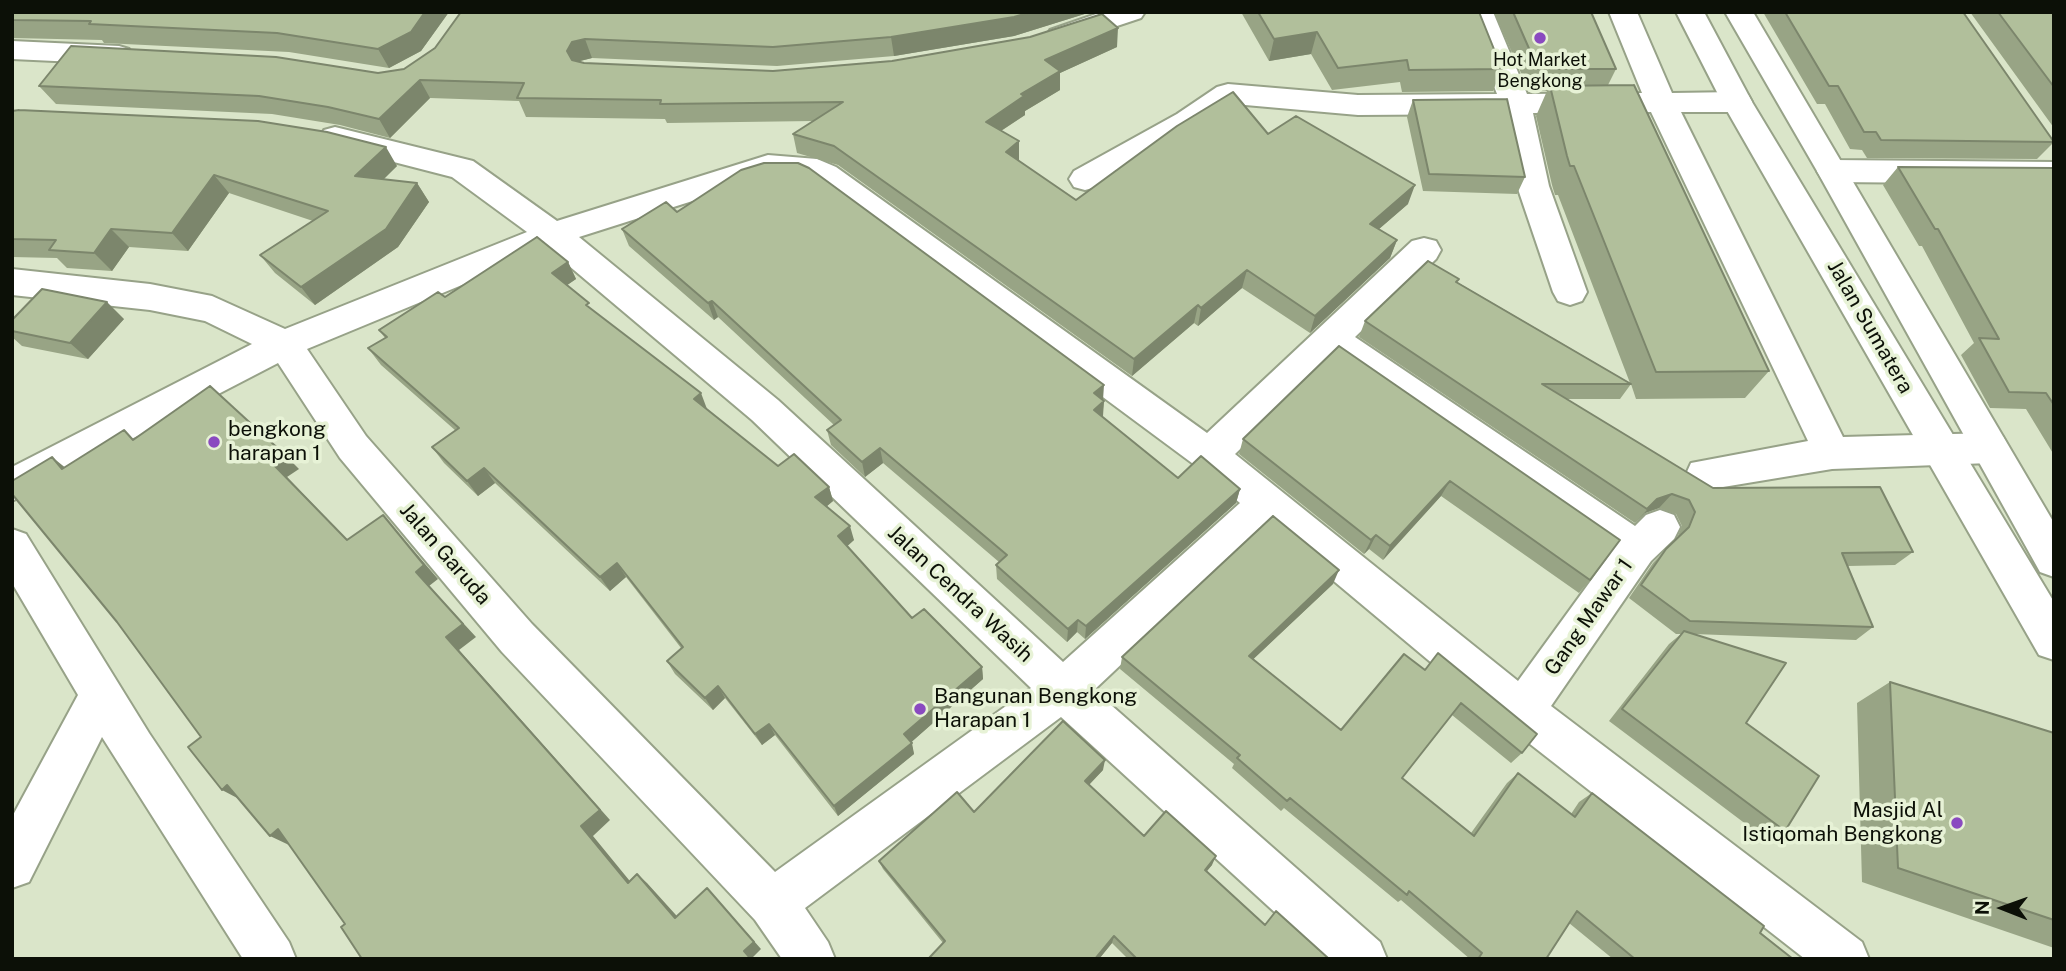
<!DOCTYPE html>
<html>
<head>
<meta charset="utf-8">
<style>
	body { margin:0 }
	#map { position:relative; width:2066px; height:971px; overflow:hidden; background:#dae5c9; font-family:"Public Sans",sans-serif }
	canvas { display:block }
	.frame { position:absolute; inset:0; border:14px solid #0c1007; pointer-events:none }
	.north { position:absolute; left:1968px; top:873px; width:70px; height:70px; -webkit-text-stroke:5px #e7f2d6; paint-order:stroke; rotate:271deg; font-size:19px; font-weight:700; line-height:28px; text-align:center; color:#0c1007 }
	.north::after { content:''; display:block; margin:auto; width:24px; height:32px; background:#0c1007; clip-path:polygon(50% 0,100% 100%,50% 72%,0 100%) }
</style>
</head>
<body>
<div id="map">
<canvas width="2066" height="971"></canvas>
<div class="frame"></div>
<div class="north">N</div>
</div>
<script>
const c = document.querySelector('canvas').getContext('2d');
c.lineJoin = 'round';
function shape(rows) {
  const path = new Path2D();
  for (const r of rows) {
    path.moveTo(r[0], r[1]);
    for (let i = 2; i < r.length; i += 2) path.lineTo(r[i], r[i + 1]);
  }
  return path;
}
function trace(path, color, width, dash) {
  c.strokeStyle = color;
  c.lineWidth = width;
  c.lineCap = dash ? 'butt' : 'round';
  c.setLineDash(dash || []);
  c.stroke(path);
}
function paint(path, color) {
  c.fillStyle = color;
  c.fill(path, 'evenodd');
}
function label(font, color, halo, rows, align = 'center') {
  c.font = font + ' "Public Sans",sans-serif';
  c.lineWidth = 7;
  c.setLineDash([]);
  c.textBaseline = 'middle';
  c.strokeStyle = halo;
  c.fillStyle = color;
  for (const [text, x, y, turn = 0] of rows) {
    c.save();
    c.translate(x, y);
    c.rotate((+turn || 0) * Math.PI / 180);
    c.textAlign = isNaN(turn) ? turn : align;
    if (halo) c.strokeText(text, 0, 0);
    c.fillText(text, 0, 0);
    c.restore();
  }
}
const street = shape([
	[1102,12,1145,12,1141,18,1060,45,1050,42,1046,36,1050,30,1102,12],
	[1465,12,1493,12,1527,94,1642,93,1609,12,1637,12,1672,93,1737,92,1748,95,1752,102,1748,109,1737,112,1681,112,1843,437,1990,433,2003,437,2009,448,2003,459,1990,463,1832,469,1705,490,1691,485,1686,474,1691,463,1808,441,1651,112,1533,113,1549,186,1587,292,1582,301,1570,305,1558,301,1553,292,1517,186,1502,114,1358,115,1234,104,1199,128,1096,187,1085,190,1074,187,1069,179,1074,171,1177,114,1217,87,1228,84,1358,95,1497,94,1465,12],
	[12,41,119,46,129,49,133,55,129,61,119,64,12,59,12,41],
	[335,127,473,161,557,221,768,155,817,159,836,167,1207,433,1412,241,1424,238,1436,241,1441,250,1436,259,1355,337,1635,526,1646,515,1660,510,1674,515,1680,527,1674,539,1651,561,1551,706,1862,942,1869,959,1805,959,1507,726,1268,526,1094,690,1380,942,1387,959,1326,959,1061,717,805,908,828,942,835,959,782,959,755,920,502,652,340,458,278,363,12,501,12,467,252,344,205,321,150,310,12,295,12,269,150,284,212,296,285,329,527,232,452,177,324,144,320,137,324,130,335,127],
	[768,177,802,178,814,183,1196,466,1240,503,1063,662,778,400,579,237,768,177],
	[549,249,752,420,1031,688,775,872,532,624,366,436,307,349,549,249],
	[1333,359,1611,553,1518,681,1235,454,1333,359],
	[1833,160,2054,162,2054,184,1833,182,1822,179,1817,171,1822,163,1833,160],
	[12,529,26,534,149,733,289,942,296,959,243,959,102,737,29,882,12,888,12,817,78,695,12,583,12,529]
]);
const secondary = shape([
	[1676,12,1704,12,1752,102,2054,602,2054,660,2039,655,1722,102,1676,12],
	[1725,12,1753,12,2054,523,2054,577,2040,572,1817,171,1725,12]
]);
const wall = shape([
	[12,12,449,12,421,51,389,68,289,52,104,43,102,40,12,38],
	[461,12,1091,12,1014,36,894,56,777,66,592,58,580,61,584,63,773,71,1117,47,1060,73,1060,90,1025,111,1025,115,1001,131,1019,160,1018,161,1076,200,1268,134,1408,204,1379,229,1397,240,1390,258,1310,333,1242,288,1198,326,1194,323,1132,376,838,165,797,153,793,134,813,121,667,123,665,119,526,117,519,101,430,98,390,138,340,125,272,114,56,104,39,86,378,73,404,69,435,48],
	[1241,12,1479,12,1502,69,1493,91,1402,92,1400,82,1332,90,1311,54,1269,61],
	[1494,12,1591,12,1616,69,1608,85,1769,371,1745,398,1636,399,1631,384,1620,399,1567,399,1713,488,1913,552,1895,565,1848,566,1873,627,1856,640,1694,634,1746,723,1785,831,1767,840,1609,721,1669,644,1681,634,1676,634,1629,598,1653,563,1677,538,1682,526,1676,514,1659,508,1645,513,1635,523,1359,337,1365,321,1459,279,1457,282,1630,383,1558,195,1555,195,1552,185,1536,116,1547,91,1529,91],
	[1763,12,1963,12,2054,142,2037,159,1867,158,1862,150,1850,149,1825,104,1817,104],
	[1970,12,2054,12,2054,128],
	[1413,100,1525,177,1517,194,1423,191,1407,117],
	[12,111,397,166,383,179,417,183,429,202,398,247,315,305,275,273,260,255,313,221,229,193,188,251,129,247,112,271,67,268,57,258,12,257],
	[1898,167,2054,168,2054,455,2026,409,1990,408,1961,355,1974,343,1922,246,1919,246,1883,185],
	[677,212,1103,400,1104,401,1102,417,1178,478,1240,489,1236,503,1085,639,1077,632,1067,642,997,579,996,565,999,562,883,463,865,477,831,445,827,430,834,425,718,317,714,320,629,246,622,229],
	[568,262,576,279,567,285,593,311,707,409,778,466,829,487,833,501,827,506,854,540,847,546,912,618,982,667,983,679,911,742,914,754,838,816,775,735,762,745,725,698,713,710,675,674,667,661,681,648,626,577,610,591,495,483,478,496,444,463,432,447,456,431,381,365,368,348,385,338,379,330,445,297],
	[124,319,88,359,22,346,12,337,12,320],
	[1339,346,1590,580,1579,593,1441,496,1383,560,1369,549,1364,554,1239,454,1243,439],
	[1333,584,1253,659,1341,730,1404,654,1522,753,1511,763,1452,715,1402,778,1471,833,1507,783,1518,773,1571,814,1579,802,1592,793,1793,959,1613,959,1569,923,1546,959,1470,959,1401,900,1398,902,1284,808,1281,811,1232,768,1234,764,1120,669,1122,657],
	[1890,682,2054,733,2054,948,1862,882,1857,703],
	[1103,770,1089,785,1144,836,1212,865,1207,871,1265,925,1327,959,1128,959,1112,943,1099,959,929,959,943,943,883,869,879,861,974,812]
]);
const shadedWall = shape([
	[425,12,449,12,421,51,389,68,378,49],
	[1031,12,1091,12,1014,36,894,56,891,37],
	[1118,28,1117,47,1060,73,1060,90,1025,111,1025,115,987,140,986,122,1021,94,1045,60],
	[1317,32,1311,54,1269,61,1274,39],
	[585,39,592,58,580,61,574,70,567,51,572,42],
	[420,80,430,98,390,138,379,119],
	[1019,141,1019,160,1006,171,1006,152],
	[386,147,397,166,368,195,355,176],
	[214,175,229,193,188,251,172,233],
	[417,183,429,202,398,247,315,305,301,287],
	[1415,185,1408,204,1364,242,1370,224],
	[111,229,129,247,112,271,94,253],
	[1397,240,1390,258,1310,333,1315,316],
	[568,262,576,279,560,290,552,273],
	[1247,270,1242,288,1198,326,1201,308],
	[712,301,718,317,714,320,708,303],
	[107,302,124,319,88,359,70,343],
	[1198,305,1194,323,1132,376,1134,359],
	[1104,385,1103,400,1094,393],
	[701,393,707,409,694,399],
	[1104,401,1103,416,1093,425,1094,410],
	[880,448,883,463,865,477,862,462],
	[283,453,299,469,287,477,361,555,271,462],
	[52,457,72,473,62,469],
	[484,468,495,483,478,496,467,481],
	[1450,481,1441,496,1383,560,1390,546],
	[829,487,833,501,820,512,815,497],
	[1240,489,1236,503,1085,639,1086,626],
	[1672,494,1659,508,1645,513,1635,523,1657,499],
	[383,515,438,579,429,586,476,637,459,650,610,820,593,836,638,891,628,883,581,826,446,637,416,572],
	[850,526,854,540,842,551,838,536],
	[1376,535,1369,549,1364,554,1371,540],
	[617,563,626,577,610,591,600,577],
	[1339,570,1333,584,1244,668,1249,656],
	[1078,620,1077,632,1067,642,1068,629],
	[982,667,983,679,907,746,904,734],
	[718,686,725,698,713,710,705,698],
	[769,724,775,735,762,745,755,734],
	[912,743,914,754,838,816,834,806],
	[1105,760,1103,770,1083,791,1085,781],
	[227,785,241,800,222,790],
	[278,829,296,839,289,845,270,836],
	[1216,856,1212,865,1201,878,1205,870],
	[637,874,647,883,685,925,675,918],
	[707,888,761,949,752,958,753,959,751,959,744,951],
	[1114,936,1112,943,1099,959,1095,959]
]);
const building = shape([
	[12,12,425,12,411,32,378,49,277,33,89,24,91,21,12,20,12,12],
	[461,12,1031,12,1014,17,891,37,773,47,585,39,572,42,567,51,572,60,584,63,773,71,892,61,1030,37,1102,14,1118,28,1045,60,1060,71,1021,94,1024,96,986,122,1019,141,1006,152,1076,200,1177,126,1233,92,1268,134,1296,116,1415,185,1370,224,1397,240,1315,316,1247,270,1201,308,1198,305,1134,359,834,146,793,134,843,102,660,104,661,100,517,98,524,83,420,80,379,119,328,107,259,96,39,86,71,46,276,57,378,73,404,69,435,48,461,12],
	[1258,12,1479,12,1502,69,1409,70,1407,60,1338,68,1317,32,1274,39,1258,12],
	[1513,12,1591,12,1616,69,1538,69,1513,12],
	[1785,12,1963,12,2054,142,1881,140,1876,132,1864,132,1838,86,1829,86,1785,12],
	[1998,12,2054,12,2054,87,1998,12],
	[1634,85,1769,371,1656,372,1574,166,1570,166,1567,156,1550,86,1634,85],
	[1507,99,1525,177,1429,174,1413,100,1507,99],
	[19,110,258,121,327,132,386,147,355,176,417,183,386,229,301,287,260,255,328,211,214,175,172,233,111,229,94,253,49,250,56,240,12,239,12,111,19,110],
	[764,163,798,163,809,168,1104,385,1094,393,1104,401,1094,410,1178,478,1201,456,1240,489,1086,626,1078,620,1068,629,996,565,1007,555,880,448,862,462,827,430,841,420,712,301,708,303,622,229,666,202,677,212,741,170,764,163],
	[1898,167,2054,168,2054,405,2046,393,2009,392,1979,338,1999,339,1938,229,1935,229,1898,167],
	[537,237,568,262,552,273,589,303,586,305,701,393,694,399,778,466,794,454,829,487,815,497,850,526,838,536,912,618,924,609,982,667,904,734,912,743,834,806,769,724,755,734,718,686,705,698,667,661,683,647,617,563,600,577,484,468,467,481,432,447,459,428,368,348,387,337,379,330,438,292,445,297,537,237],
	[1428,261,1459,279,1456,282,1631,384,1542,384,1713,488,1880,487,1913,552,1842,553,1873,627,1690,621,1641,585,1666,549,1689,527,1695,512,1689,500,1672,494,1657,499,1647,509,1365,321,1428,261],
	[42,289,107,302,70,343,12,331,12,320,42,289],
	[1339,346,1620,540,1590,580,1450,481,1390,546,1376,535,1371,540,1243,439,1339,346],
	[210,386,283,453,271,462,347,540,383,515,424,565,416,572,463,624,446,637,600,810,581,826,628,883,637,874,675,918,707,888,754,942,744,951,751,959,362,959,341,927,345,924,278,829,270,836,227,785,222,790,188,747,201,737,117,622,12,494,12,481,52,457,62,469,124,430,133,440,210,386],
	[1273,516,1339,570,1249,656,1341,730,1404,654,1425,670,1438,653,1537,734,1522,753,1461,703,1402,778,1474,836,1518,773,1575,817,1592,793,1764,926,1760,933,1793,959,1635,959,1577,911,1546,959,1478,959,1482,953,1409,891,1407,895,1290,798,1287,801,1237,758,1240,755,1122,657,1273,516],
	[1684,631,1786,663,1746,723,1819,776,1785,831,1622,709,1684,631],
	[1890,682,2054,733,2054,920,1898,868,1890,682],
	[1063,721,1105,760,1085,781,1144,836,1166,811,1216,856,1205,870,1265,925,1276,911,1328,958,1327,959,1137,959,1114,936,1095,959,929,959,929,958,945,941,879,861,957,792,974,812,1063,721]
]);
const markers = [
	[1540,38,7,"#8a4ac0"],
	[214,442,7,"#8a4ac0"],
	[920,709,7,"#8a4ac0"],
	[1957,823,7,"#8a4ac0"]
];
const farPoinames = [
	["Hot Market",1540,60],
	["Bengkong",1540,81]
];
const streetNames = [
	["Jalan Sumatera",1870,327,60],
	["Jalan Garuda",445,554,49],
	["Jalan Cendra Wasih",960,594,43],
	["Gang Mawar 1",1589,617,-55]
];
const poiNames = [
	["bengkong",228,430],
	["harapan 1",228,454],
	["Bangunan Bengkong",934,697],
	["Harapan 1",934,721],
	["Masjid Al",1943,811,"right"],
	["Istiqomah Bengkong",1943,835,"right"]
];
trace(street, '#97a288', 4);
trace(secondary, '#97a288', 4);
paint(street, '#fff');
paint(secondary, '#fff');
paint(wall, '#98a485');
paint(shadedWall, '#7c866c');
paint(building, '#b1bf9b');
trace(building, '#7c866c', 2);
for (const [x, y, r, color] of markers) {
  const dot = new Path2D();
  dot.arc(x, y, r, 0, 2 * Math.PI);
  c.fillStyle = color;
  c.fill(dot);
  trace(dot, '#e7f2d6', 2.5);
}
label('18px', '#0c1007', '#e7f2d6', farPoinames);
label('21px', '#0c1007', '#e7f2d6', streetNames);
label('21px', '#0c1007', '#e7f2d6', poiNames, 'left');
</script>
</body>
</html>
